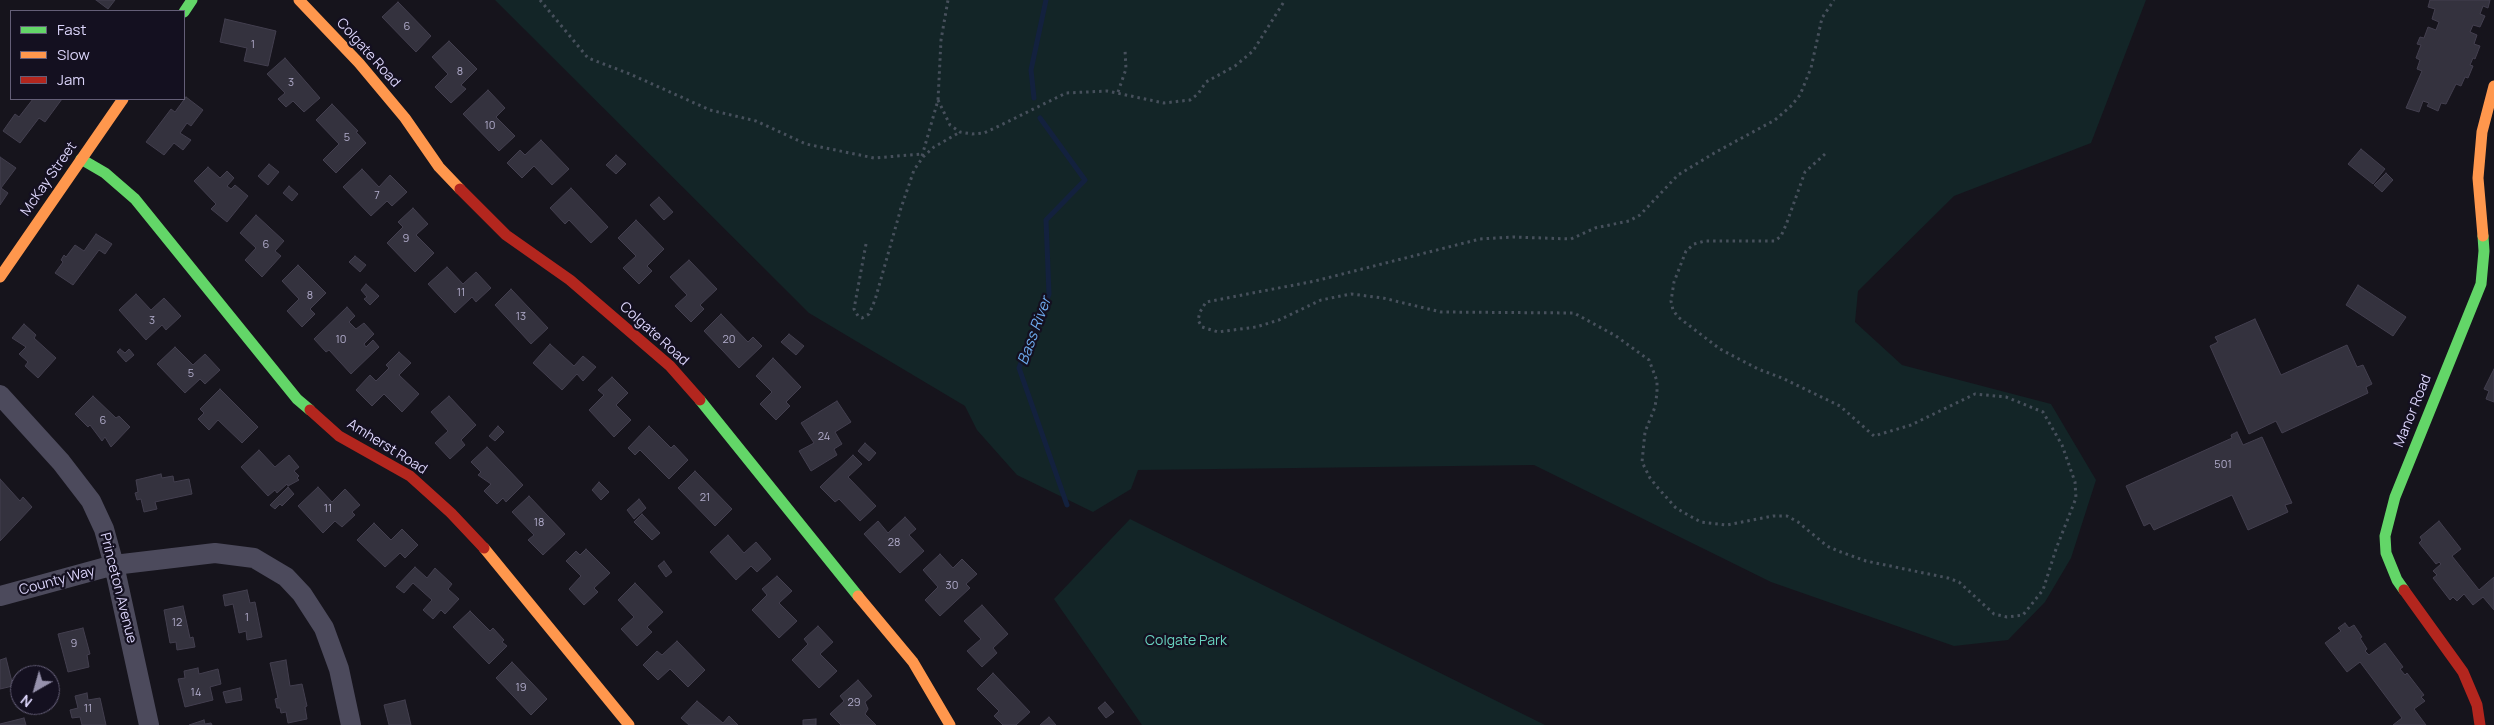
<!DOCTYPE html>
<html>
<head>
<meta charset="utf-8">
<style>
	body { margin:0 }
	#map { position:relative; width:2494px; height:725px; overflow:hidden; background:#16141c; font-family:Manrope,sans-serif }
	canvas { display:block }
	.legend { position:absolute; left:10px; top:10px; width:175px; height:90px; box-sizing:border-box; background:#141020; border:1px solid #645e77; margin:0; padding:6px 9px; list-style:none; font-size:15px; color:#dbd4fa }
	.legend li { display:flex; align-items:center; gap:10px; height:25px }
	.legend b { width:25px; border:1px solid #645e77 }
	.north { position:absolute; left:10px; top:665px; width:50px; height:50px; box-sizing:border-box; background:#141020; border:1px solid #645e77; border-radius:50%; rotate:218deg; font-size:14px; font-weight:700; line-height:20px; text-align:center; color:#dbd4fa }
	.north::after { content:''; display:block; margin:auto; width:18px; height:22px; background:#9691ac; clip-path:polygon(50% 0,100% 100%,50% 72%,0 100%) }
</style>
</head>
<body>
<div id="map">
<canvas width="2494" height="725"></canvas>
<ul class="legend">
<li><b style="height:6px;background:#63d668"></b>Fast</li>
<li><b style="height:6px;background:#ff974d"></b>Slow</li>
<li><b style="height:6px;background:#b3261e"></b>Jam</li>
</ul>
<div class="north">N</div>
</div>
<script>
const c = document.querySelector('canvas').getContext('2d');
c.lineJoin = 'round';
function paint(path, color) {
  c.fillStyle = color;
  c.fill(path, 'evenodd');
}
function shape(rows) {
  const path = new Path2D();
  for (const r of rows) {
    path.moveTo(r[0], r[1]);
    for (let i = 2; i < r.length; i += 2) path.lineTo(r[i], r[i + 1]);
  }
  return path;
}
function trace(path, color, width, dash) {
  c.strokeStyle = color;
  c.lineWidth = width;
  c.lineCap = dash ? 'butt' : 'round';
  c.setLineDash(dash || []);
  c.stroke(path);
}
function label(font, color, halo, rows, align = 'center') {
  c.font = font + ' Manrope,sans-serif';
  c.lineWidth = 4.5;
  c.setLineDash([]);
  c.textBaseline = 'middle';
  c.strokeStyle = halo;
  c.fillStyle = color;
  for (const [text, x, y, turn = 0] of rows) {
    c.save();
    c.translate(x, y);
    c.rotate((+turn || 0) * Math.PI / 180);
    c.textAlign = isNaN(turn) ? turn : align;
    if (halo) c.strokeText(text, 0, 0);
    c.fillText(text, 0, 0);
    c.restore();
  }
}
const green = shape([
	[495,0,2146,0,2091,143,1954,196,1858,291,1855,322,1902,365,2051,404,2096,480,2071,558,2045,602,2008,640,1954,646,1771,582,1534,465,1138,470,1131,489,1093,512,1017,475,977,430,965,406,809,313],
	[1130,519,1545,725,1142,725,1054,599]
]);
const stream = shape([
	[1034,98,1031,70,1046,0],
	[1040,118,1085,180,1046,220,1049,294,1019,368,1067,505]
]);
const building = shape([
	[96,0,115,0,108,9,96,0],
	[2430,0,2490,0,2488,8,2483,6,2480,14,2485,16,2480,27,2473,25,2470,32,2477,35,2474,44,2480,46,2475,59,2473,58,2470,65,2473,66,2468,78,2465,77,2461,86,2456,84,2446,104,2441,103,2438,111,2427,106,2429,103,2423,101,2419,112,2406,108,2422,71,2417,69,2420,60,2416,58,2421,45,2417,44,2420,37,2424,38,2428,27,2436,30,2439,22,2432,19,2435,9,2428,7,2430,0],
	[398,2,431,36,416,52,382,17,398,2],
	[225,19,276,31,268,66,244,61,247,48,220,42,225,19],
	[449,41,477,69,461,85,466,89,451,103,435,87,448,74,432,57,449,41],
	[285,58,320,98,304,112,293,101,286,107,278,99,285,93,267,74,285,58],
	[488,90,505,108,496,117,515,136,499,151,463,114,488,90],
	[186,97,203,110,191,126,187,123,180,133,191,140,183,150,174,143,164,155,146,142,171,109,175,112,186,97],
	[33,99,62,99,45,122,39,118,20,143,3,131,15,114,19,117,33,99],
	[332,104,358,131,356,132,366,143,336,173,323,160,339,144,316,120,332,104],
	[541,140,569,169,552,185,534,166,522,178,507,163,520,150,525,155,541,140],
	[2361,149,2385,169,2373,184,2348,164,2361,149],
	[616,155,626,164,616,174,606,165,616,155],
	[0,157,16,168,1,188,8,193,0,205,0,157],
	[269,164,279,172,268,185,258,176,269,164],
	[208,167,220,178,227,171,234,178,227,186,231,189,235,185,248,196,227,222,211,209,216,204,194,181,208,167],
	[362,169,379,187,390,175,407,192,392,206,387,201,371,216,343,187,362,169],
	[2386,173,2393,180,2382,192,2374,185,2386,173],
	[289,186,298,194,292,201,283,193,289,186],
	[571,188,608,227,591,243,569,220,565,224,550,208,571,188],
	[659,197,673,212,664,220,650,205,659,197],
	[413,208,428,224,416,235,434,253,415,272,387,243,403,227,398,222,413,208],
	[256,215,284,241,275,251,281,256,262,277,245,260,256,248,240,233,256,215],
	[636,220,664,249,647,266,652,271,639,284,623,268,636,256,618,238,636,220],
	[96,234,112,244,105,254,99,250,73,285,55,273,63,262,61,260,64,255,66,257,75,245,84,251,96,234],
	[355,256,366,265,360,272,349,262,355,256],
	[689,260,717,289,700,305,704,309,691,322,675,306,687,295,670,277,689,260],
	[298,265,326,293,310,309,315,314,302,327,287,311,299,299,282,281,298,265],
	[447,267,463,284,476,272,491,288,476,302,472,297,455,313,428,284,447,267],
	[366,284,379,296,370,305,364,299,367,297,361,290,366,284],
	[2358,285,2406,317,2393,336,2346,305,2358,285],
	[511,289,548,328,531,344,495,305,511,289],
	[136,294,151,310,164,298,181,316,166,330,162,325,146,340,119,310,136,294],
	[347,307,355,316,349,322,356,329,364,323,374,334,364,344,366,347,373,340,379,347,351,374,329,350,326,352,314,339,347,307],
	[721,314,748,342,753,337,762,346,739,368,704,331,721,314],
	[2255,319,2281,375,2347,345,2357,367,2363,365,2372,384,2366,387,2368,393,2282,433,2276,421,2249,434,2210,346,2218,342,2215,337,2255,319],
	[24,324,36,335,34,338,56,358,38,378,25,366,28,362,19,354,26,347,12,338,24,324],
	[789,334,804,346,796,355,781,342,789,334],
	[550,344,574,366,583,356,596,367,583,381,577,374,562,390,533,363,550,344],
	[175,347,193,365,205,354,220,370,205,384,200,379,185,393,157,364,175,347],
	[120,349,125,353,129,349,134,355,126,362,117,352,120,349],
	[399,352,411,363,399,375,419,394,402,412,384,394,372,406,356,390,370,375,376,381,389,368,386,365,399,352],
	[773,358,801,387,786,402,790,406,776,420,760,404,772,392,756,376,773,358],
	[2494,369,2494,402,2486,399,2489,391,2484,389,2494,369],
	[612,377,628,393,616,405,631,420,614,437,589,410,604,395,598,390,612,377],
	[220,389,258,427,242,443,218,420,209,430,198,419,204,413,200,409,220,389],
	[93,396,116,418,119,416,130,427,111,447,105,437,102,441,90,425,88,427,75,414,93,396],
	[449,396,476,425,461,440,465,445,450,459,435,443,448,431,431,412,449,396],
	[837,401,851,422,835,432,842,444,834,449,837,455,811,471,799,451,814,443,801,423,837,401],
	[498,426,504,432,495,441,489,436,498,426],
	[649,426,671,448,674,445,688,460,669,479,640,450,635,455,628,448,649,426],
	[2237,432,2243,445,2262,437,2292,503,2285,505,2288,512,2248,530,2232,495,2154,530,2150,523,2144,526,2126,486,2232,438,2231,435,2237,432],
	[865,443,876,453,869,461,858,451,865,443],
	[487,447,523,485,506,502,503,498,497,504,484,491,491,484,478,475,481,472,471,462,487,447],
	[259,450,275,467,289,455,299,467,294,471,299,476,297,478,299,480,288,486,287,484,277,493,275,490,268,496,241,467,259,450],
	[853,455,862,464,848,477,876,506,860,521,839,499,835,502,820,487,853,455],
	[695,471,732,509,715,526,678,488,695,471],
	[161,474,162,478,173,476,174,482,189,479,192,494,155,502,157,509,144,512,141,499,137,500,135,493,138,492,136,480,161,474],
	[0,479,20,501,23,497,32,507,0,541,0,479],
	[599,482,609,492,601,500,592,490,599,482],
	[288,487,294,494,282,506,280,504,275,509,270,505,288,487],
	[318,487,332,502,345,489,360,505,352,512,355,515,342,527,335,521,323,533,298,506,318,487],
	[529,496,565,534,543,555,528,540,534,535,512,512,529,496],
	[639,499,646,508,634,519,627,510,639,499],
	[642,514,660,533,652,540,634,522,642,514],
	[905,517,916,529,909,535,924,551,900,573,864,534,878,521,888,533,905,517],
	[2439,521,2461,549,2452,556,2479,590,2494,577,2494,610,2483,597,2473,605,2464,594,2457,601,2453,597,2450,600,2433,578,2437,575,2433,571,2441,564,2439,562,2436,564,2419,543,2422,540,2420,537,2439,521],
	[374,523,391,540,402,529,418,545,405,558,400,553,385,567,357,540,374,523],
	[728,535,744,553,756,542,771,559,757,572,751,566,736,580,710,552,728,535],
	[586,549,610,573,594,588,598,592,584,605,569,589,581,576,566,561,576,551,580,555,586,549],
	[940,554,953,568,962,559,977,574,966,584,970,588,940,616,925,600,938,587,923,570,940,554],
	[664,561,672,572,666,577,658,566,664,561],
	[415,567,427,578,435,568,452,584,448,589,459,599,445,614,441,610,433,619,423,610,432,600,413,583,404,593,396,587,415,567],
	[777,576,792,591,779,603,797,621,779,638,752,610,767,595,762,589,777,576],
	[635,583,663,612,647,627,652,632,637,646,621,629,634,617,618,600,635,583],
	[247,590,250,603,255,602,262,637,247,640,246,631,239,633,233,604,225,606,223,595,247,590],
	[982,605,1008,634,993,648,997,653,982,667,967,651,981,639,964,621,982,605],
	[183,606,190,638,193,637,195,647,177,650,176,642,170,643,164,610,183,606],
	[470,611,490,631,493,628,504,640,502,642,507,646,489,664,453,627,470,611],
	[2345,623,2349,628,2354,625,2362,637,2360,638,2367,649,2365,651,2369,655,2385,643,2403,667,2400,669,2405,675,2407,673,2424,695,2421,697,2425,701,2414,709,2426,725,2393,725,2402,718,2360,662,2347,672,2325,643,2341,631,2338,628,2345,623],
	[818,626,833,642,820,654,837,671,819,688,792,660,808,644,804,639,818,626],
	[83,628,90,654,87,655,89,667,68,672,58,634,83,628],
	[677,641,705,670,688,687,670,669,658,680,643,665,657,651,662,655,677,641],
	[6,658,13,686,0,689,0,660,6,658],
	[286,660,290,686,302,684,307,706,305,707,307,719,288,723,286,712,281,713,280,708,277,708,275,699,278,698,270,663,286,660],
	[512,662,547,699,531,715,496,678,512,662],
	[198,668,199,674,218,669,221,684,210,687,213,700,185,707,178,679,185,678,184,671,198,668],
	[993,673,1030,712,1016,725,1003,725,994,716,999,711,977,689,993,673],
	[858,680,872,696,865,702,868,709,865,714,876,725,841,725,830,714,844,701,840,696,858,680],
	[240,688,242,700,226,703,223,692,240,688],
	[87,693,88,700,100,698,106,725,82,725,80,717,72,718,70,710,78,708,75,696,87,693],
	[405,700,411,725,389,725,384,705,405,700],
	[697,701,723,723,729,716,738,725,689,725,681,718,697,701],
	[1105,702,1114,712,1106,718,1098,708,1105,702],
	[1049,717,1056,725,1040,725,1049,717],
	[24,718,26,725,0,725,0,724,24,718],
	[816,719,816,725,803,725,803,720,816,719],
	[204,720,205,724,211,723,212,725,189,725,204,720]
]);
const path = shape([
	[540,0,588,58,630,74,710,110,756,121,806,144,874,158,922,154],
	[1118,92,1126,69,1125,50],
	[938,100,950,125,960,132,972,134,984,133,999,126,1066,93,1107,91,1164,103,1190,100,1198,94,1206,82,1235,66,1253,51,1285,0],
	[1825,154,1805,172,1786,225,1781,236,1775,241,1705,241,1694,244,1686,251,1674,282,1671,301,1673,310,1678,317,1720,349,1758,369,1782,378,1840,406,1874,436,1911,425,1975,394,2006,397,2043,412,2062,445,2075,482,2076,498,2056,549,2043,590,2023,615,2007,617,1994,614,1959,582,1948,578,1866,561,1838,551,1827,546,1798,522,1787,516,1773,516,1727,525,1701,522,1688,515,1676,508,1658,488,1650,478,1642,462,1645,432,1655,407,1657,393,1657,381,1649,360,1616,336,1574,313,1441,312,1383,298,1351,294,1321,300,1279,320,1256,327,1218,332,1202,327,1198,320,1200,312,1206,302,1315,281,1480,239,1514,237,1571,239,1595,228,1629,221,1640,215,1678,175,1716,152,1775,120,1791,106,1800,95,1811,68,1822,18,1834,0],
	[922,156,938,100,941,40,948,0],
	[866,244,854,309,858,316,862,318,869,314,875,300,901,208,914,170,923,157,934,147,960,132]
]);
const street = shape([
	[0,395,61,462,91,501,104,529,114,565,149,725],
	[0,596,114,565,215,553,254,558,286,577,302,594,324,628,339,669,351,725]
]);
const fast = shape([
	[184,12,192,0],
	[81,159,105,173,135,199,297,399,310,410],
	[700,400,858,596],
	[2404,590,2397,580,2386,553,2385,536,2395,497,2481,284,2484,251,2483,236]
]);
const slow = shape([
	[299,0,359,63,405,118,439,167,460,189],
	[2483,236,2478,178,2482,132,2494,86],
	[0,277,123,99],
	[484,548,629,725],
	[858,596,913,662,950,725]
]);
const jam = shape([
	[460,189,506,235,570,280,670,366,700,400],
	[310,410,339,436,410,476,451,513,484,548],
	[2404,590,2463,672,2477,705,2480,725]
]);
const numberNames = [
	["6",407,27],
	["1",253,45],
	["8",460,72],
	["3",291,83],
	["10",490,126],
	["5",347,138],
	["7",377,196],
	["9",406,239],
	["6",266,245],
	["11",461,293],
	["8",310,296],
	["13",521,317],
	["3",152,321],
	["10",341,340],
	["20",729,340],
	["5",191,374],
	["6",103,421],
	["24",824,437],
	["501",2223,465],
	["21",705,498],
	["11",328,509],
	["18",539,523],
	["28",894,543],
	["30",952,586],
	["1",247,618],
	["12",177,623],
	["9",74,644],
	["19",521,688],
	["14",196,693],
	["29",854,703],
	["11",88,709]
];
const streetNames = [
	["Colgate Road",368,53,48],
	["McKay Street",49,179,-55],
	["Colgate Road",654,334,42],
	["Manor Road",2413,411,-68],
	["Amherst Road",387,447,32],
	["County Way",57,581,-15],
	["Princeton Avenue",118,588,76]
];
const parkNames = [
	["Colgate Park",1186,641]
];
const waterNames = [
	["Bass River",1035,331,-70]
];
paint(green, '#132527');
trace(stream, '#13213e', 5);
paint(building, '#34323e');
trace(building, '#433f4f', 1);
trace(path, '#47505c', 3, [2.5, 4]);
trace(street, '#4c4a5c', 20);
trace(fast, '#63d668', 11);
trace(slow, '#ff974d', 11);
trace(jam, '#b3261e', 11);
label('11px', '#b1accb', null, numberNames);
label('14px', '#dbd4fa', '#141020', streetNames);
label('14px', '#68d1be', '#141020', parkNames);
label('italic 15px', '#6daaee', '#141020', waterNames);
</script>
</body>
</html>
